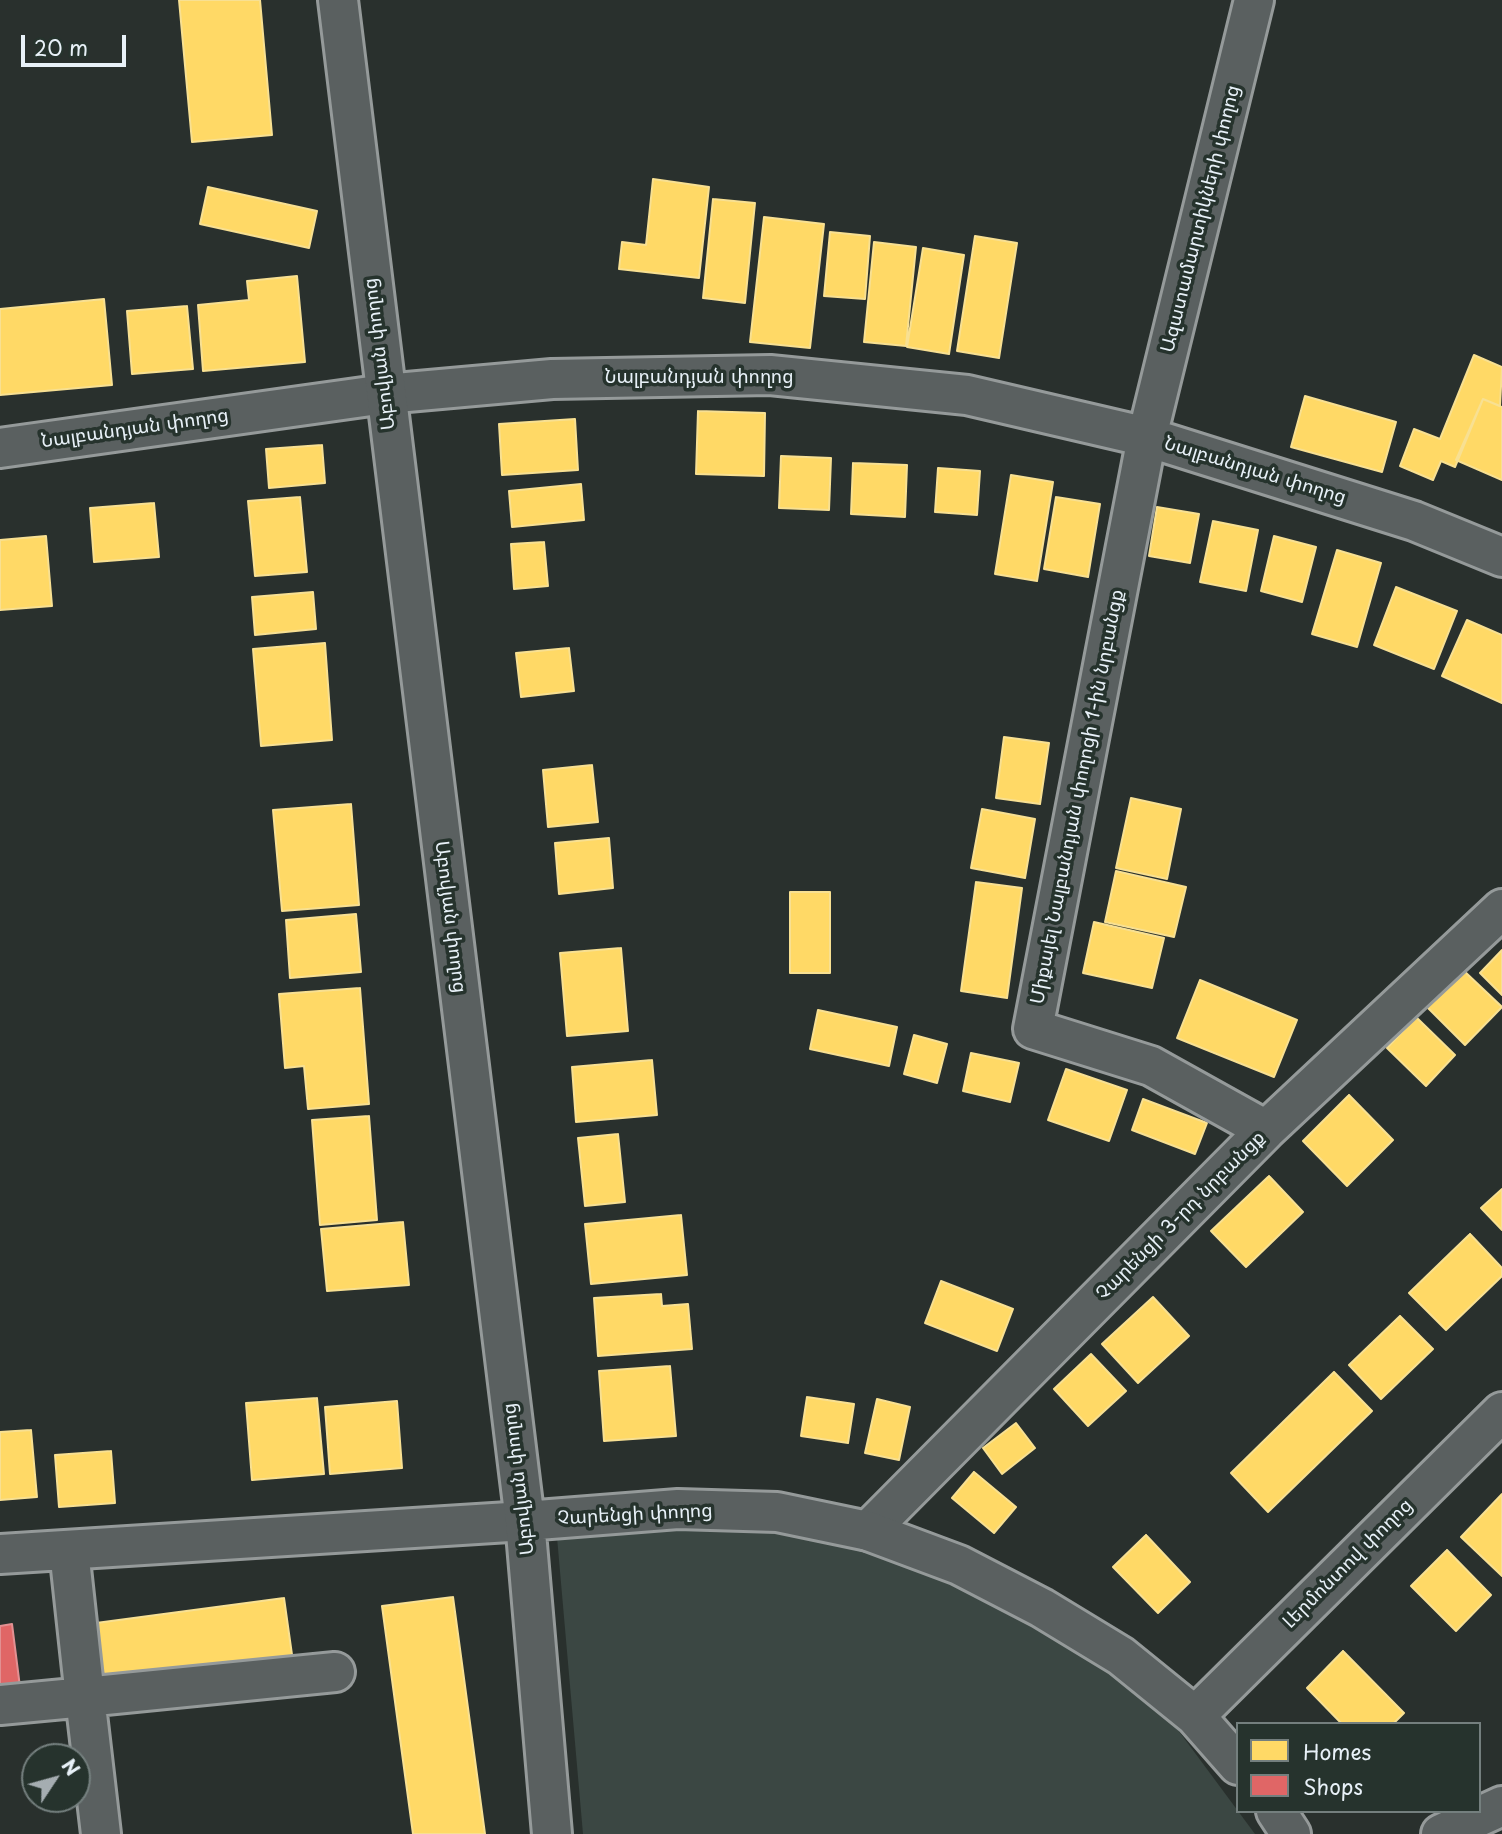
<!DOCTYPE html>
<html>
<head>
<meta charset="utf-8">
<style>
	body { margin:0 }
	#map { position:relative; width:1502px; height:1834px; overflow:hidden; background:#29302d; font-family:"Playpen Sans",sans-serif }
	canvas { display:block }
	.legend { position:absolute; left:1236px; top:1722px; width:245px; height:91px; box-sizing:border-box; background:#26332d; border:2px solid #747f7e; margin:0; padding:9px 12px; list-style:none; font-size:21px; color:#e8f1f8 }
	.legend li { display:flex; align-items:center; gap:14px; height:35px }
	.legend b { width:35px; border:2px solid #747f7e }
	.north { position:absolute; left:21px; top:1743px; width:70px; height:70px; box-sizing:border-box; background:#26332d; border:2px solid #747f7e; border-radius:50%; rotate:54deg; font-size:19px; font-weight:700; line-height:28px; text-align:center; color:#e8f1f8 }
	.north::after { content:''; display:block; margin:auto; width:24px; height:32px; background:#a5adb1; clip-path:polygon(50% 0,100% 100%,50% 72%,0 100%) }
	.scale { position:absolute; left:21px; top:35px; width:105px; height:32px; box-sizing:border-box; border:4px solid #e8f1f8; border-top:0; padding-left:9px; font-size:21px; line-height:24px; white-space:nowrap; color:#e8f1f8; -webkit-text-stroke:5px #26332d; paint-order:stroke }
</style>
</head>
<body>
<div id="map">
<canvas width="1502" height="1834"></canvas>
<ul class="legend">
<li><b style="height:19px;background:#ffd966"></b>Homes</li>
<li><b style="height:19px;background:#e06666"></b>Shops</li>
</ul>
<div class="north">N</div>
<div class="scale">20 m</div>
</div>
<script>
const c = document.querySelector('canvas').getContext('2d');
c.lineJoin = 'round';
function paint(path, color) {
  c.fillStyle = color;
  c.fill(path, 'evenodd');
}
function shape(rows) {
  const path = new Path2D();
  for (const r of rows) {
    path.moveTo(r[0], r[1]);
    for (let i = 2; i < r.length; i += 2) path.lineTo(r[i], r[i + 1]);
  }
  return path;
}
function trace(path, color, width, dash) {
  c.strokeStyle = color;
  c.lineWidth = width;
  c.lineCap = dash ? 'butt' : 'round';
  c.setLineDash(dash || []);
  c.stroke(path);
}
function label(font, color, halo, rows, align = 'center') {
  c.font = font + ' "Playpen Sans","Noto Sans Armenian",sans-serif';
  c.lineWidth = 7;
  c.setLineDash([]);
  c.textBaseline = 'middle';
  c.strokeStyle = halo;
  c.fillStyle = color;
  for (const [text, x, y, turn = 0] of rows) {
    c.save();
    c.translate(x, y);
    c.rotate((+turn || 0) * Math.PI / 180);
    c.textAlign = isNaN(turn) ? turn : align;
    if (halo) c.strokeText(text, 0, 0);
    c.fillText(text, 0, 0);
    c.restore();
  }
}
const green = shape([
	[704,1521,865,1547,1021,1604,1158,1703,1255,1834,583,1834,557,1537]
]);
const homes = shape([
	[179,0,260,0,272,135,192,142,179,0],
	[653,179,709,187,699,278,619,269,622,242,646,245,653,179],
	[208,187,317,211,309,248,200,224,208,187],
	[713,199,755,203,745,303,703,298,713,199],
	[764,217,824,224,810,348,750,342,764,217],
	[830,232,870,236,865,299,824,296,830,232],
	[975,236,1017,243,999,358,957,351,975,236],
	[874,242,916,247,906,346,864,342,874,242],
	[923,248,964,255,949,354,907,347,923,248],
	[297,276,305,362,203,371,198,305,249,300,247,281,297,276],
	[104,299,112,385,0,395,0,309,104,299],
	[187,306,193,369,132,374,127,311,187,306],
	[1474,355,1502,367,1500,406,1483,399,1455,467,1441,461,1433,480,1400,466,1414,429,1440,439,1474,355],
	[1305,396,1396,422,1382,472,1291,447,1305,396],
	[1483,399,1502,407,1502,480,1456,460,1483,399],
	[698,411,765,413,764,476,696,474,698,411],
	[575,419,578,470,502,475,499,424,575,419],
	[322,445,325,483,269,488,266,449,322,445],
	[781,456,831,458,829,510,779,508,781,456],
	[853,463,907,465,905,517,851,514,853,463],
	[938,468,980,471,977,515,935,512,938,468],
	[1011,475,1053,482,1037,581,995,574,1011,475],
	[581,484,584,520,512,527,509,491,581,484],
	[300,497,307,572,255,576,248,501,300,497],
	[1056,497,1100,504,1088,577,1044,569,1056,497],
	[154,503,159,557,94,562,90,508,154,503],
	[1157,507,1199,514,1190,563,1149,556,1157,507],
	[1213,521,1258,530,1246,591,1200,582,1213,521],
	[46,536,52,606,0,610,0,540,46,536],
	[1274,536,1316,547,1302,602,1261,591,1274,536],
	[544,542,548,586,514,589,511,544,544,542],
	[1337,550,1381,563,1357,647,1312,634,1337,550],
	[1396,587,1457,611,1434,669,1374,645,1396,587],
	[313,592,316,629,255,635,252,597,313,592],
	[1467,620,1502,635,1502,703,1442,676,1467,620],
	[325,643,332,740,261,746,253,649,325,643],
	[569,648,574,691,521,697,516,653,569,648],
	[1004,737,1049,743,1040,804,996,798,1004,737],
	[592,765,598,822,548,827,543,770,592,765],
	[1131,798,1181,809,1167,879,1116,868,1131,798],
	[351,804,359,905,282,911,273,810,351,804],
	[982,809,1035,819,1025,878,971,868,982,809],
	[609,838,613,888,559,894,555,843,609,838],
	[1116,871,1186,887,1174,937,1105,922,1116,871],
	[976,882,1022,888,1007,998,961,991,976,882],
	[790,892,830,892,830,973,790,973,790,892],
	[356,914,361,972,290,978,286,920,356,914],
	[1094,922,1164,938,1152,988,1083,973,1094,922],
	[621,948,628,1031,567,1036,560,953,621,948],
	[1502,950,1502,995,1480,973,1502,950],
	[1463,970,1502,1007,1465,1045,1427,1007,1463,970],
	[1200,980,1297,1020,1274,1077,1177,1038,1200,980],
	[360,988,369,1104,308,1109,304,1066,285,1068,279,994,360,988],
	[818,1010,897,1027,889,1066,810,1049,818,1010],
	[1416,1017,1455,1055,1426,1086,1387,1048,1416,1017],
	[914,1035,947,1044,937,1083,904,1074,914,1035],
	[971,1053,1019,1063,1010,1102,963,1091,971,1053],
	[652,1060,657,1115,576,1122,572,1067,652,1060],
	[1066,1069,1127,1090,1109,1141,1048,1120,1066,1069],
	[1349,1095,1393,1140,1347,1186,1303,1141,1349,1095],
	[1143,1099,1207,1123,1195,1154,1132,1130,1143,1099],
	[369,1116,377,1220,320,1225,312,1120,369,1116],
	[618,1134,625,1202,585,1206,578,1138,618,1134],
	[1269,1176,1303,1212,1246,1267,1211,1231,1269,1176],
	[1502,1189,1502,1230,1481,1208,1502,1189],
	[681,1215,687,1275,591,1284,585,1224,681,1215],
	[403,1222,409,1285,327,1291,321,1229,403,1222],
	[1470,1234,1502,1268,1502,1276,1446,1330,1409,1293,1470,1234],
	[941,1281,1013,1309,997,1351,925,1323,941,1281],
	[661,1294,662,1306,688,1304,692,1349,598,1356,594,1298,661,1294],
	[1153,1297,1189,1336,1138,1383,1102,1344,1153,1297],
	[1400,1316,1433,1349,1381,1399,1349,1365,1400,1316],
	[1091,1354,1126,1391,1088,1426,1054,1389,1091,1354],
	[670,1366,676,1436,604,1441,599,1371,670,1366],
	[1334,1372,1372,1411,1268,1512,1231,1473,1334,1372],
	[807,1397,854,1404,848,1443,801,1436,807,1397],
	[317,1398,324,1474,252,1480,246,1403,317,1398],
	[877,1399,910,1407,899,1460,865,1453,877,1399],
	[397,1401,402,1468,330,1474,325,1407,397,1401],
	[1016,1423,1035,1448,1002,1474,983,1448,1016,1423],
	[31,1430,37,1497,0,1500,0,1432,31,1430],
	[111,1451,115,1503,59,1507,55,1455,111,1451],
	[974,1472,1016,1507,994,1533,952,1498,974,1472],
	[1502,1494,1502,1576,1461,1537,1502,1494],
	[1146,1535,1190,1582,1158,1613,1113,1567,1146,1535],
	[1447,1550,1491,1595,1456,1631,1411,1586,1447,1550],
	[453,1597,485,1834,413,1834,382,1606,453,1597],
	[284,1598,294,1669,106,1694,96,1623,284,1598],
	[1343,1651,1404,1713,1393,1724,1342,1724,1307,1688,1343,1651]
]);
const shops = shape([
	[12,1624,21,1695,0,1698,0,1626,12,1624]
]);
const street = shape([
	[1254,0,1147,437,1033,1029,1151,1066,1266,1130],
	[0,448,385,394,552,379,770,375,967,395,1147,437,1414,521,1502,557],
	[868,1531,1266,1130,1502,909],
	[69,1550,85,1697,335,1672],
	[0,1554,525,1521],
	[0,1705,85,1697,101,1834],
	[1441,1834,1502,1806]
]);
const secondary = shape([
	[338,0,525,1521,552,1834],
	[525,1521,678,1509,777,1512,868,1531,959,1565,1042,1608,1121,1656,1195,1716,1238,1765],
	[1195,1716,1502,1412],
	[1276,1811,1291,1834]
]);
const streetNames = [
	["Ազատամարտիկների փողոց",1201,219,-76],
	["Աբովյան փողոց",380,354,-97],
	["Նալբանդյան փողոց",699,378],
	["Նալբանդյան փողոց",135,429,-8],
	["Նալբանդյան փողոց",1255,471,17],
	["Միքայել Նալբանդյան փողոցի 1-ին նրբանցք",1078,797,-79],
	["Աբովյան փողոց",450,917,83],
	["Չարենցի 3-րդ նրբանցք",1181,1216,-45],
	["Աբովյան փողոց",519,1479,-97],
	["Չարենցի փողոց",635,1515,-3],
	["Լերմոնտով փողոց",1348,1564,-45]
];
paint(green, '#3b4743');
paint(homes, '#ffd966');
trace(homes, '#f8e092', 2);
paint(shops, '#e06666');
trace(shops, '#e29092', 2);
trace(street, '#959a9a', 44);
trace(secondary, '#959a9a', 44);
trace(street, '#5a6060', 38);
trace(secondary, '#5a6060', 38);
label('19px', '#e8f1f8', '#26332d', streetNames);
</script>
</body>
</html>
